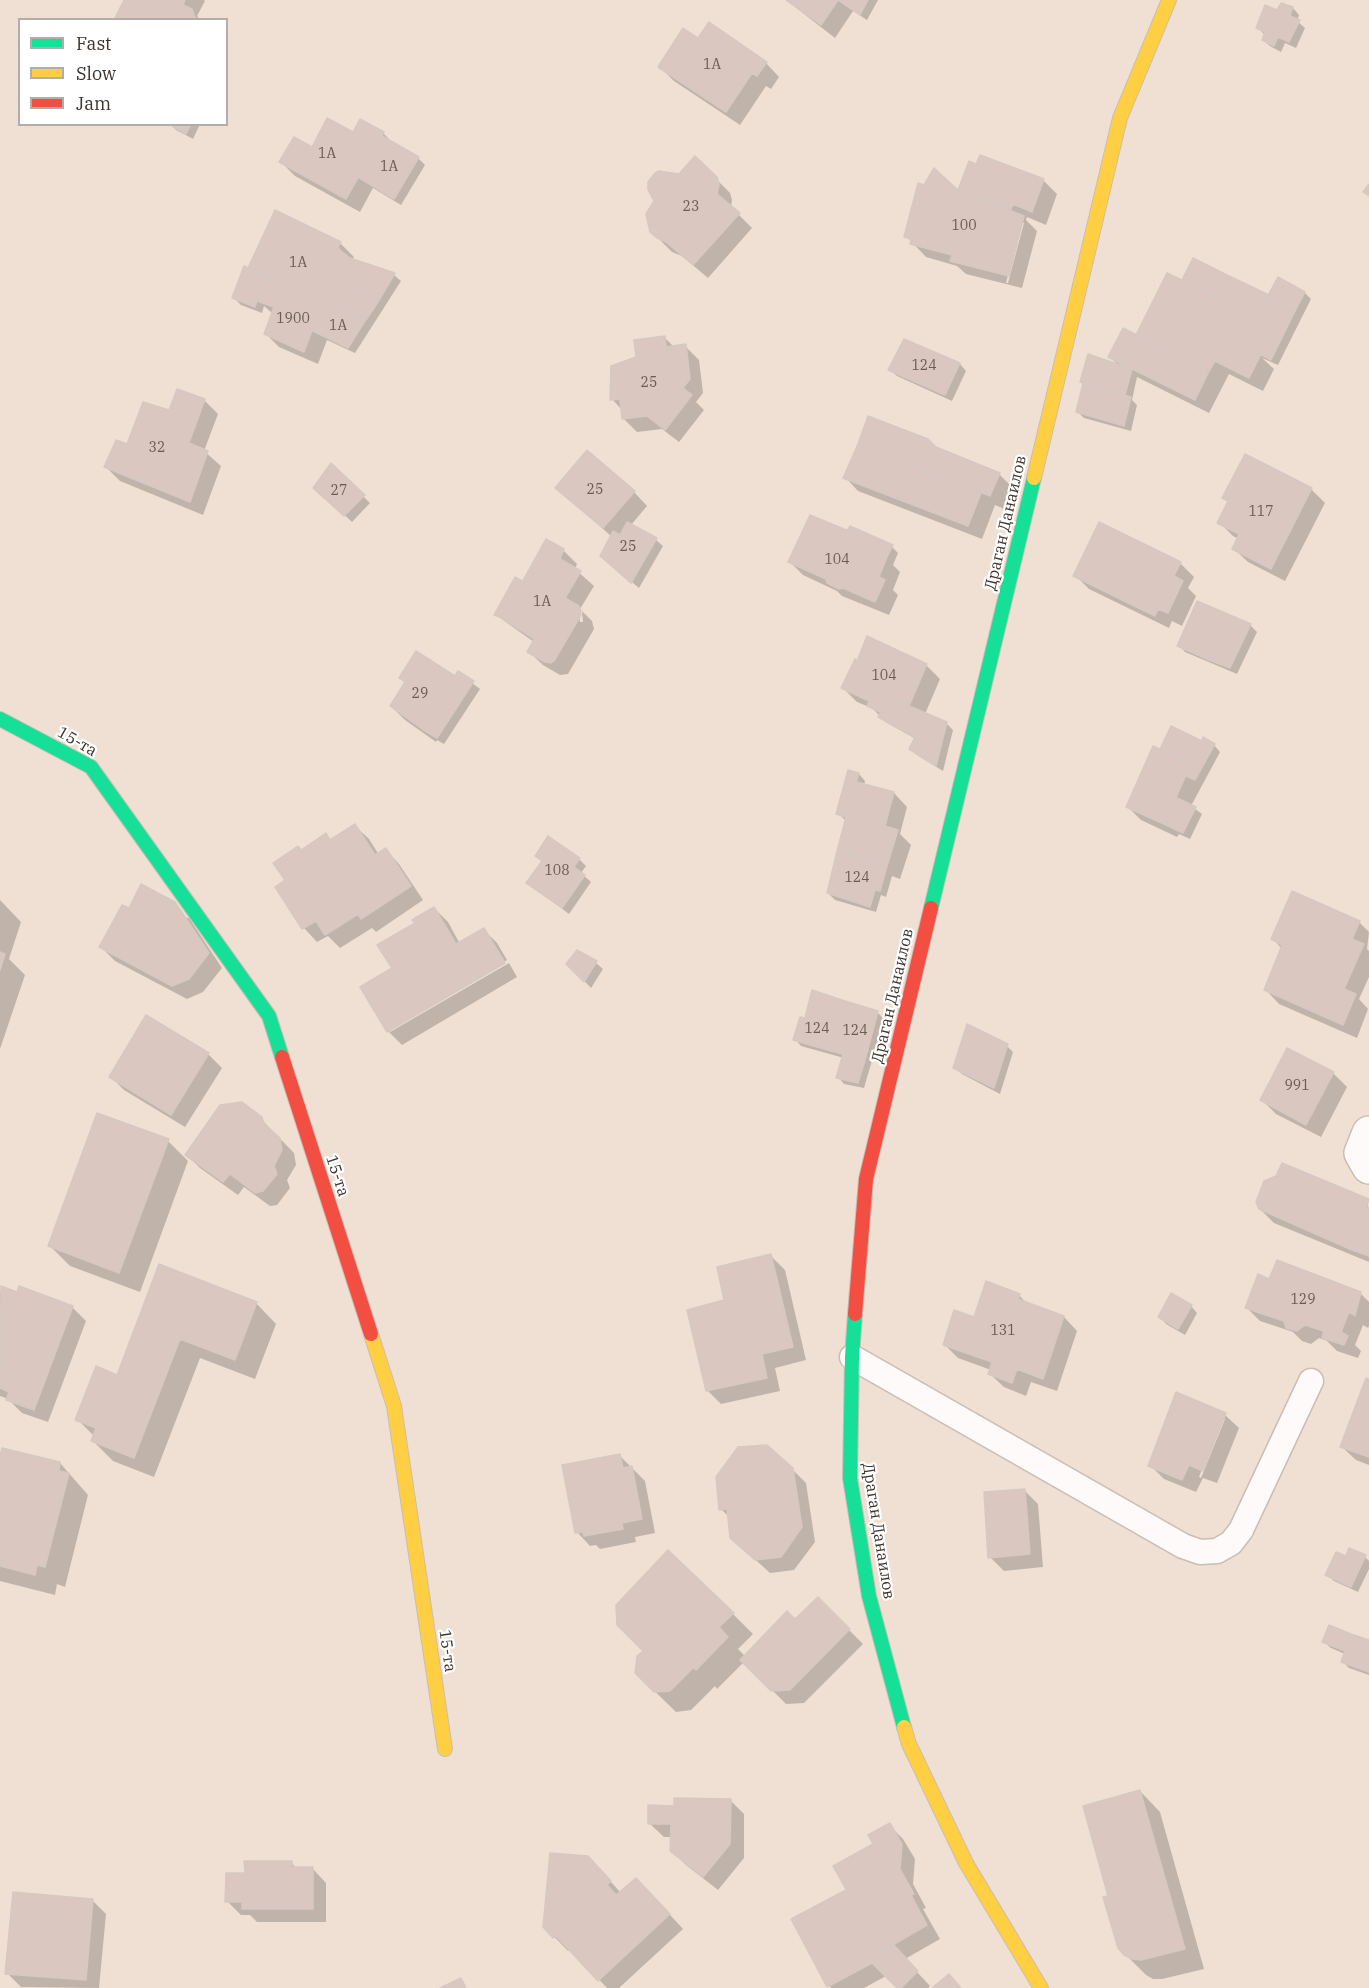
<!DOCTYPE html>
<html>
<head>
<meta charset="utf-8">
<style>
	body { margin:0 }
	#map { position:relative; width:1369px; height:1988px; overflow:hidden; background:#f0e0d4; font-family:"IBM Plex Serif",serif }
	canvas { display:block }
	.legend { position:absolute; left:18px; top:18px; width:210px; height:108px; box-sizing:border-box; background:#fff; border:2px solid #b2adaa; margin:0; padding:8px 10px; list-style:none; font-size:18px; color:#3e332b }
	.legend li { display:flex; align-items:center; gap:12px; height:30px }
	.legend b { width:30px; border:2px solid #b2adaa }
</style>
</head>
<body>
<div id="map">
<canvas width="1369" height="1988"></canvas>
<ul class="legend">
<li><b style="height:8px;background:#16e098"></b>Fast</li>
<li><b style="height:8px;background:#ffcf43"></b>Slow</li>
<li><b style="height:8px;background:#f24e42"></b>Jam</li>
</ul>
</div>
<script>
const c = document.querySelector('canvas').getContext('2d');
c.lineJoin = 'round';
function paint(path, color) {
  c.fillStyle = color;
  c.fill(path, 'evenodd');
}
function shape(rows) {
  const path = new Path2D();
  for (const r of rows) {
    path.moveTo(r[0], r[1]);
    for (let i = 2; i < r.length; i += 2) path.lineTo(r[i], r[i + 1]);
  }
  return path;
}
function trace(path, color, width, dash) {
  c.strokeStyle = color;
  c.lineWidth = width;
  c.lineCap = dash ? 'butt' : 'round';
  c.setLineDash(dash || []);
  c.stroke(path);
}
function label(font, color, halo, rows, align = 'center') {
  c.font = font + ' "IBM Plex Serif",serif';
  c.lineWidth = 4.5;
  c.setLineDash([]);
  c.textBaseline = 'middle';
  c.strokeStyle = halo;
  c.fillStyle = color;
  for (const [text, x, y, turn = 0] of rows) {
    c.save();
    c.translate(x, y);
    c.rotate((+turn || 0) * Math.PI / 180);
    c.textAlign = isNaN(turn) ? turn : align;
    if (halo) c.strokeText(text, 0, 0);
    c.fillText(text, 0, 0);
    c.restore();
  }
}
const shadow = shape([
	[125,0,204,0,205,1,197,16,200,20,116,20],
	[786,0,878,0,867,20,853,11,835,38],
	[1281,5,1293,8,1299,15,1297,21,1305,28,1296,48,1285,43,1281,52,1270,46,1263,40,1265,35,1258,28,1278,12],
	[698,41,766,63,779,77,771,89,766,86,740,125,674,81,660,67],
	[170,124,200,124,193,139,176,130],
	[383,133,394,144,418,158,425,165,401,205,373,188,360,212,295,176,281,162,354,134],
	[695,158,730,193,732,200,731,207,752,228,708,278,682,256,672,252,651,231,680,176],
	[970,163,1043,180,1057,194,1046,225,1027,217,1026,220,1037,231,1022,288,966,274,957,266,926,257,906,236,959,192],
	[1021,223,1024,223,1008,283,1006,283],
	[340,243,354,257,352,260,394,275,401,281,355,353,327,340,318,364,279,347,265,333,273,314,264,306,262,313,241,305,234,298,254,272,250,268],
	[1184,279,1269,297,1305,293,1311,299,1278,365,1262,358,1274,369,1263,391,1229,374,1209,413,1137,377,1132,400,1137,405,1131,431,1084,418,1077,411,1084,384,1082,382,1120,367,1110,357,1137,337,1189,284],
	[665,338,674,347,685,346,699,360,703,393,696,402,704,410,679,442,662,429,637,432,623,418,622,410,612,399,638,358],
	[905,341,960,364,966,371,952,401,897,376,890,370],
	[204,400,218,414,204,451,221,466,203,515,120,481,106,467,128,446,170,412],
	[869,418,936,449,999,474,1013,488,1004,509,995,505,982,539,858,491,845,477],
	[331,465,370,503,352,522,322,494],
	[557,488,634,492,647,506,631,525,656,540,663,546,639,588,608,562,612,537],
	[1311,489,1325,503,1285,581,1248,562,1234,549,1239,539,1233,536,1219,522,1229,503,1224,498],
	[892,547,898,553,893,565,900,572,893,590,898,595,889,615,842,596,837,591,803,575,790,562],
	[563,550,577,564,575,569,594,586,580,609,592,621,594,629,568,674,560,675,543,665,529,652,534,642,496,615,516,579,523,584],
	[579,611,582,611,583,622,580,622],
	[1180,563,1194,577,1188,588,1196,596,1182,626,1172,621,1169,628,1089,589,1075,575],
	[1250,625,1257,632,1237,674,1185,652,1179,645],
	[926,665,940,679,925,714,946,723,953,730,943,771,917,755,911,749,916,739,887,723,872,708,857,702,843,688],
	[459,673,480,689,444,744,437,740,436,742,405,720,391,706,406,683,400,678,456,678],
	[1171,728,1203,743,1214,745,1220,752,1191,806,1202,814,1190,839,1179,834,1177,837,1141,820,1127,806,1161,751],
	[849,772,859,774,865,781,864,785,894,793,907,807,900,834,911,845,900,879,892,876,886,897,881,895,876,912,835,900,828,893,846,821,838,813],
	[355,826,369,839,379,855,386,850,399,864,423,900,376,932,372,928,340,948,328,936,317,942,304,928,277,887,287,881,302,852,326,835,331,841],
	[537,856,579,859,586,866,581,873,591,882,569,914,528,883,543,862],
	[0,900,21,922,9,959,25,975,0,1049],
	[434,908,448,922,460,944,484,930,497,943,507,960,390,1029,390,1032,509,963,517,977,402,1045,388,1031,417,923],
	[129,911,189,918,222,968,203,992,187,999,115,961,101,947],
	[1359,922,1369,932,1367,949,1369,951,1369,977,1359,999,1368,1009,1357,1038,1279,1004,1266,990,1282,949,1273,939],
	[577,952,596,963,603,969,591,988,568,964],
	[877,1012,884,1019,864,1088,844,1084,838,1077,844,1058,801,1046,795,1039],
	[1007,1046,1013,1052,1000,1094,962,1074,955,1067],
	[208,1054,222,1068,185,1127,124,1090,111,1077],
	[1333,1073,1347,1087,1321,1137,1276,1114,1262,1100],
	[261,1119,294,1153,296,1165,287,1180,290,1188,277,1205,270,1206,244,1187,238,1195,200,1168,187,1155],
	[168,1141,188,1161,140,1292,70,1266,50,1246],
	[1368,1201,1369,1262,1274,1223,1260,1209],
	[771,1256,785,1270,806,1360,775,1368,780,1391,721,1404,707,1390,726,1301],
	[160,1266,256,1303,276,1324,255,1379,200,1358,154,1477,113,1461,93,1441,94,1436,77,1419,118,1376],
	[1270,1281,1361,1294,1369,1302,1369,1326,1368,1328,1363,1325,1355,1345,1361,1351,1358,1358,1337,1351,1327,1341,1319,1338,1311,1344,1302,1341,1293,1332,1260,1321,1247,1308],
	[2,1288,18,1294,20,1288,73,1308,86,1321,48,1422,22,1413,8,1399,0,1396,0,1292],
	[1019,1295,1027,1304,1064,1317,1077,1331,1057,1391,1031,1382,1026,1396,1004,1387,990,1374,991,1370,958,1358,944,1344,975,1318],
	[1191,1306,1197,1313,1185,1335,1166,1324,1160,1317],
	[1369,1380,1369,1465,1356,1460,1342,1447],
	[1225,1415,1239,1428,1217,1483,1203,1478,1196,1492,1164,1479,1150,1465],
	[1222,1419,1225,1419,1201,1478,1199,1477],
	[620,1456,645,1481,655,1533,635,1537,636,1542,600,1549,596,1545,590,1546,577,1532],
	[0,1457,60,1463,88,1495,65,1587,57,1584,55,1595,0,1581],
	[792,1469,806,1483,815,1542,794,1570,770,1573,746,1551,730,1518,721,1509],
	[1024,1490,1038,1504,1043,1567,1004,1571,990,1557],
	[1365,1557,1369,1561,1369,1569,1358,1592,1334,1581,1327,1575],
	[818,1599,863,1644,804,1703,786,1704,744,1662,717,1689,715,1686,691,1710,676,1712,636,1673,733,1614,753,1634,738,1649,745,1656,795,1621],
	[1324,1642,1369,1642,1369,1675,1349,1668,1343,1662,1345,1654,1331,1648],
	[1140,1791,1160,1812,1204,1969,1162,1979,1153,1979,1146,1975,1125,1954,1110,1897],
	[730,1800,744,1814,744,1858,718,1890,686,1865,672,1851,672,1837,664,1837,650,1824,675,1807],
	[889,1825,903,1839,915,1859,913,1884,926,1908,923,1909,940,1939,905,1959,930,1986,928,1988,899,1988,886,1976,864,1988,831,1988,793,1920,848,1891],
	[291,1862,297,1869,313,1869,326,1883,326,1922,257,1922,250,1915,241,1915,227,1901,246,1875],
	[602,1872,621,1893,650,1893,683,1929,619,1988,607,1988,570,1949,568,1951,544,1926],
	[92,1900,106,1914,99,1988,21,1987,7,1973]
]);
const building = shape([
	[124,0,185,0,183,5,192,9,196,20,114,20,124,0],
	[786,0,838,0,821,25,786,0],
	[838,0,868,0,860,15,838,0],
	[1281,3,1293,7,1290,16,1300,20,1289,42,1278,37,1274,46,1262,40,1265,32,1256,28,1265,5,1277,10,1281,3],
	[709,22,767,62,757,76,752,73,726,112,658,67,683,28,698,38,709,22],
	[327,118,353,132,360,119,384,132,346,199,279,162,294,137,312,147,327,118],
	[169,124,191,124,186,134,169,124],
	[382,136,419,157,394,199,358,177,382,136],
	[980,155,1044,179,1032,212,1013,204,1011,209,958,190,969,161,976,164,980,155],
	[695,156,717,177,719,185,717,194,740,213,693,265,666,242,657,238,650,232,646,214,654,201,648,190,648,182,655,173,659,171,679,174,695,156],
	[934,168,958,190,1024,216,1009,276,950,261,952,255,910,244,911,239,904,237,918,183,924,185,934,168],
	[1369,184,1369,196,1363,192,1369,184],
	[275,210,341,242,338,247,340,250,350,258,338,276,356,288,343,310,248,268,275,210],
	[350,258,395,273,378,302,338,276,350,258],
	[1193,258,1225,274,1214,295,1182,280,1193,258],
	[244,266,265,276,255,307,232,298,244,266],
	[1167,273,1214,295,1225,274,1269,295,1243,345,1261,354,1249,378,1215,361,1209,371,1136,335,1167,273],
	[265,276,323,301,304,352,264,334,274,307,257,301,265,276],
	[1278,277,1305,292,1294,313,1266,299,1278,277],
	[356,288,378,302,366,320,343,310,356,288],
	[1266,299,1294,313,1271,360,1243,345,1266,299],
	[323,301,365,321,348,348,313,331,323,301],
	[1123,328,1209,371,1195,400,1108,357,1123,328],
	[665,336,666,347,686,344,690,379,683,388,692,395,665,430,647,416,622,419,620,399,610,400,611,366,636,357,634,340,665,336],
	[904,339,960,363,945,395,888,370,904,339],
	[1088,354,1132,369,1125,395,1080,382,1088,354],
	[1083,383,1131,397,1124,426,1076,412,1083,383],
	[177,389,205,399,189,443,208,451,190,502,104,467,116,440,127,444,143,402,169,410,177,389],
	[868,416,928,439,936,447,1000,473,990,496,858,444,868,416],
	[858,444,981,493,968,526,843,478,858,444],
	[587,450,635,491,603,528,555,488,587,450],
	[1245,454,1312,488,1271,569,1232,549,1239,534,1217,523,1228,501,1222,498,1245,454],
	[331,463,365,495,344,516,313,488,331,463],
	[810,515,868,539,864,547,887,557,879,577,885,580,875,602,843,588,839,589,827,583,826,579,788,562,810,515],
	[627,522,657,538,631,583,600,556,613,531,620,535,627,522],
	[1099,522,1181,562,1174,576,1183,581,1168,613,1158,609,1155,616,1073,576,1099,522],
	[850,526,893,545,887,557,864,547,868,539,847,531,850,526],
	[546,539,564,549,560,559,581,571,565,598,579,606,581,615,554,661,551,663,545,662,527,652,534,639,502,618,546,539],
	[515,577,522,581,502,618,494,615,515,577],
	[1197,601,1230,615,1209,660,1177,646,1197,601],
	[1230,615,1251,624,1230,668,1209,660,1230,615],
	[867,636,927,664,909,706,890,698,882,713,867,706,869,701,841,688,855,659,857,661,867,636],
	[416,651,455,676,422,729,390,706,405,682,399,678,416,651],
	[458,671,474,681,437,738,422,729,458,671],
	[890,698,947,722,936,766,909,749,915,737,878,717,890,698],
	[1171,726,1202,741,1203,737,1215,744,1195,780,1186,776,1191,764,1160,749,1171,726],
	[1153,746,1191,764,1164,824,1126,807,1153,746],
	[848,770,859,773,846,817,836,814,848,770],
	[857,782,894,792,885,826,898,830,887,866,848,855,856,820,846,817,857,782],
	[1175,797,1196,807,1183,833,1164,824,1175,797],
	[846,817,856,820,848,855,837,851,846,817],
	[355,824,375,855,386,848,411,886,361,919,358,914,325,935,316,921,302,929,275,887,285,880,273,863,298,846,301,850,326,833,330,840,355,824],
	[548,836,580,858,574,867,585,875,562,908,526,883,542,861,535,856,548,836],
	[837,851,887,866,880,891,875,890,870,907,827,893,837,851],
	[141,884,175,902,209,953,189,979,172,986,99,947,122,905,129,908,141,884],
	[1292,891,1360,921,1352,939,1364,944,1344,989,1356,994,1343,1025,1264,990,1282,945,1271,939,1292,891],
	[434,907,456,944,484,928,505,963,387,1032,360,987,392,968,377,945,415,923,412,920,434,907],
	[577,950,597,961,584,982,566,964,577,950],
	[0,952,5,954,0,970,0,952],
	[812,990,845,1001,831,1051,793,1040,800,1017,805,1018,812,990],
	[845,1001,878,1011,865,1060,831,1051,845,1001],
	[146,1015,209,1053,171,1115,109,1077,146,1015],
	[967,1024,1008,1044,994,1088,953,1068,967,1024],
	[1287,1048,1334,1072,1306,1125,1260,1100,1287,1048],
	[843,1054,865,1060,858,1083,836,1078,843,1054],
	[242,1102,262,1117,264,1124,280,1138,282,1150,274,1166,277,1174,263,1191,255,1193,230,1174,223,1182,185,1155,220,1105,242,1102],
	[97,1113,169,1139,119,1273,48,1246,97,1113],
	[1282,1163,1369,1199,1352,1250,1259,1209,1256,1202,1264,1181,1276,1176,1282,1163],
	[1366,1207,1369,1208,1369,1256,1352,1250,1366,1207],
	[771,1254,793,1347,762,1354,767,1378,706,1391,687,1310,724,1300,717,1267,771,1254],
	[1277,1260,1361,1292,1355,1316,1349,1312,1341,1332,1348,1336,1344,1345,1322,1338,1324,1331,1305,1325,1297,1331,1286,1328,1284,1321,1245,1308,1258,1274,1269,1279,1277,1260],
	[159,1264,257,1302,235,1360,180,1339,134,1458,91,1441,96,1428,75,1420,96,1366,117,1375,159,1264],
	[986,1281,1020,1294,1018,1299,1064,1316,1043,1379,1017,1369,1012,1383,988,1374,992,1362,943,1345,954,1310,974,1317,986,1281],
	[1,1286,17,1292,19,1286,73,1306,34,1410,6,1400,9,1392,0,1388,1,1286],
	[1171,1293,1192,1305,1178,1329,1158,1317,1171,1293],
	[1366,1378,1369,1379,1369,1457,1340,1447,1366,1378],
	[1176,1392,1226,1413,1203,1471,1189,1465,1182,1480,1148,1466,1176,1392],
	[767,1445,793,1468,802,1527,781,1557,755,1560,730,1538,727,1509,719,1510,716,1477,738,1447,767,1445],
	[2,1448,60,1462,59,1471,69,1473,45,1567,37,1565,35,1575,0,1566,0,1456,2,1448],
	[620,1454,623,1468,632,1466,642,1519,622,1523,623,1529,584,1536,583,1532,575,1533,562,1465,620,1454],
	[1025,1489,1030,1554,988,1558,984,1492,1025,1489],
	[1349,1548,1366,1555,1351,1587,1325,1575,1336,1552,1346,1556,1349,1548],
	[668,1550,734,1613,719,1627,728,1637,696,1670,694,1667,670,1691,654,1692,635,1673,637,1656,643,1651,617,1625,616,1605,668,1550],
	[818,1597,850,1629,790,1690,771,1691,740,1660,787,1611,795,1619,818,1597],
	[1329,1625,1351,1634,1345,1651,1322,1642,1329,1625],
	[1351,1634,1369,1640,1369,1672,1341,1662,1351,1634],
	[1140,1790,1185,1949,1141,1960,1132,1959,1124,1955,1118,1948,1103,1897,1108,1896,1083,1806,1140,1790],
	[674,1798,731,1799,730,1844,703,1877,670,1851,671,1824,648,1824,648,1805,674,1806,674,1798],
	[890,1823,902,1844,900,1869,914,1894,911,1895,927,1925,877,1954,858,1919,862,1918,833,1866,873,1844,868,1835,890,1823],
	[550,1853,588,1856,611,1881,607,1885,616,1895,636,1878,670,1914,598,1981,556,1936,553,1938,543,1927,550,1853],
	[244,1861,292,1861,292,1867,313,1867,313,1909,242,1909,242,1902,225,1902,226,1873,245,1873,244,1861],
	[846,1890,862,1918,858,1919,877,1954,893,1944,918,1971,901,1988,897,1988,872,1963,827,1987,791,1919,846,1890],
	[13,1892,93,1899,86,1980,5,1974,13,1892],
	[949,1974,961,1988,932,1988,949,1974],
	[461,1978,466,1988,440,1988,461,1978]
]);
const lane = shape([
	[852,1357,1183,1546,1200,1552,1217,1551,1231,1543,1241,1530,1311,1381]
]);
const street = shape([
	[1369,1133,1361,1153,1369,1167]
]);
const fast = shape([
	[0,719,91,767,269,1016,282,1057],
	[931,908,1034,478],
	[855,1314,852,1357,850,1478,869,1596,904,1727]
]);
const slow = shape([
	[1034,478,1120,118,1169,0],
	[371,1334,394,1406,445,1749],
	[904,1727,909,1744,966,1863,1041,1988]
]);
const jam = shape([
	[282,1057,371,1334],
	[855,1314,866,1179,931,908]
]);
const numberNames = [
	["1А",712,65],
	["1А",327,154],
	["1А",389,167],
	["23",691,207],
	["100",964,226],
	["1А",298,263],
	["1900",293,319],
	["1А",338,326],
	["124",924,366],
	["25",649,383],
	["32",157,448],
	["25",595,490],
	["27",339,491],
	["117",1261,512],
	["25",628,547],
	["104",837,560],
	["1А",542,602],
	["104",884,676],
	["29",420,694],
	["108",557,871],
	["124",857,878],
	["124",817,1029],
	["124",855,1031],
	["991",1297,1086],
	["129",1303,1300],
	["131",1003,1331]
];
const streetNames = [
	["Драган Данаилов",1006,523,-77],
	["15-та",77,742,30],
	["Драган Данаилов",893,996,-77],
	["15-та",337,1176,72],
	["Драган Данаилов",878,1531,81],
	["15-та",447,1651,82]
];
paint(shadow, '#0003');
paint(building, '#d9c7c0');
trace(building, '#d6c8c2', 1.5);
trace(lane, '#cabdb4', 27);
trace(street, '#cabdb4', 36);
trace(fast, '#cabdb4', 16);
trace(slow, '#cabdb4', 16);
trace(jam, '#cabdb4', 16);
trace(lane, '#fdfaf9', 24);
trace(street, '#fdfaf9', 33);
trace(fast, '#16e098', 14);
trace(slow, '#ffcf43', 14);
trace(jam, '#f24e42', 14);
label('14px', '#695c54', null, numberNames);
label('16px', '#3e332b', '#fff', streetNames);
</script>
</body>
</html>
